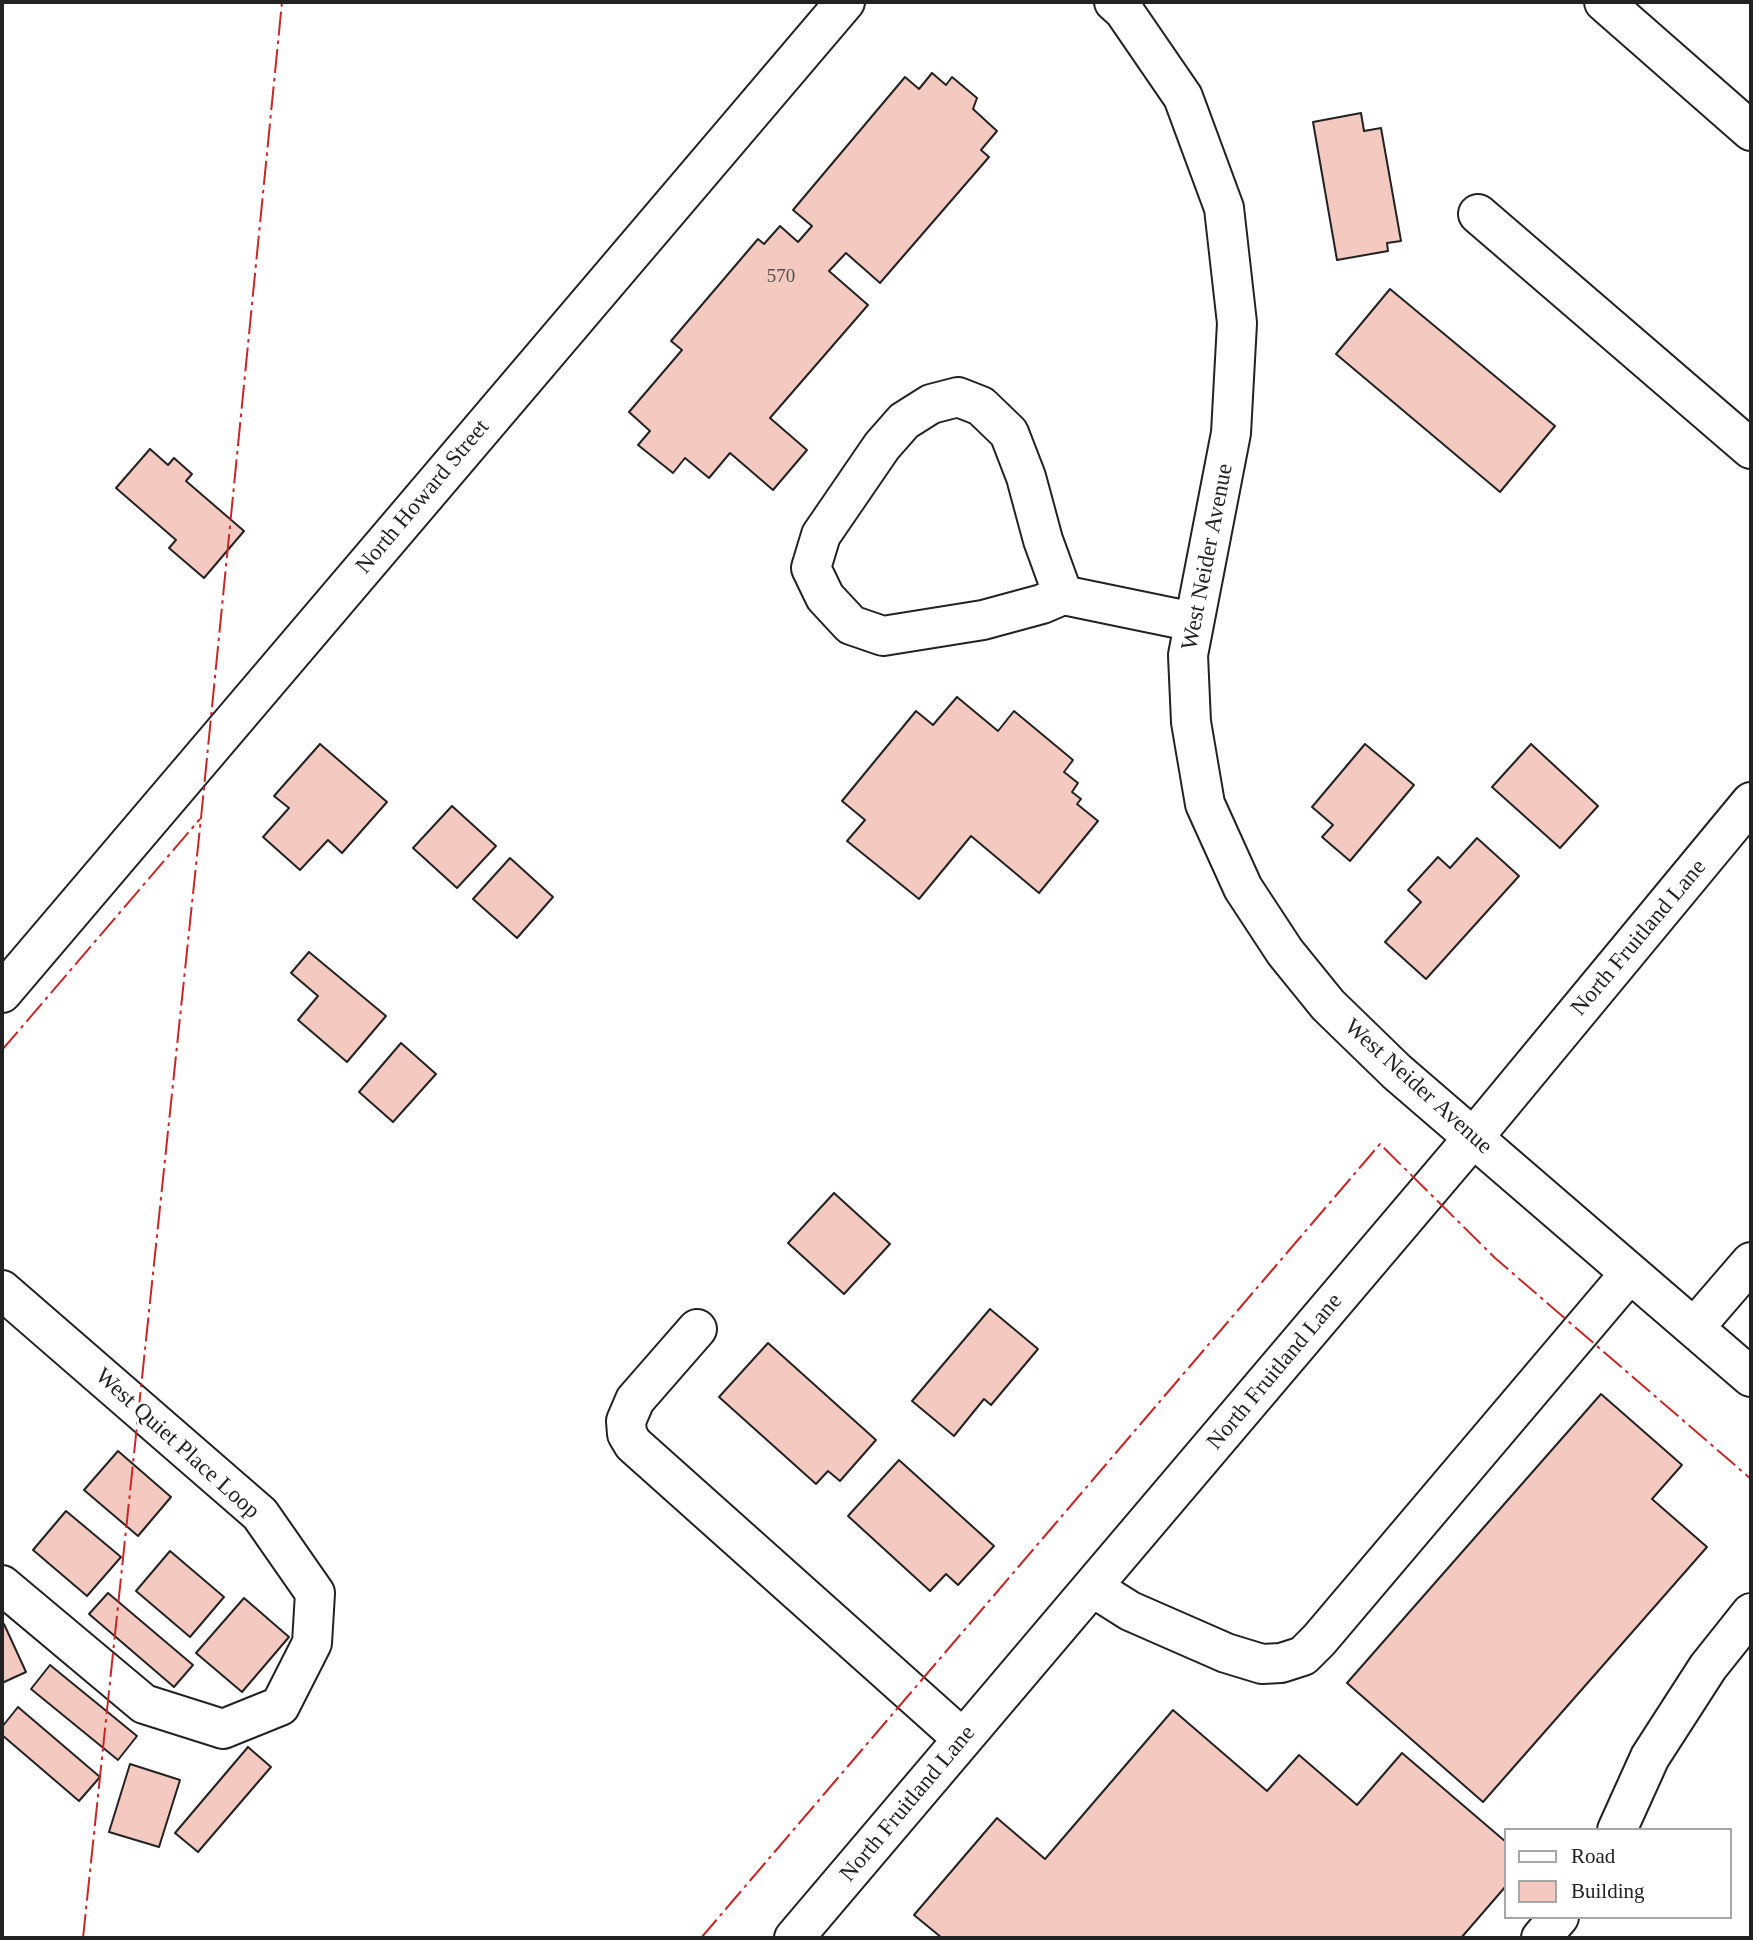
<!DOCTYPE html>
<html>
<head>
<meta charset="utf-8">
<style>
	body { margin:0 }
	#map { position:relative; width:1753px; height:1940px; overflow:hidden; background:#fff; font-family:"Times New Roman",serif }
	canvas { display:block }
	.frame { position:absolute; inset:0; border:4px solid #222; pointer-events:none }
	.legend { position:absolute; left:1504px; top:1828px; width:228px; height:91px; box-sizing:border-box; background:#fff; border:2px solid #a7a7a7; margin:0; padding:9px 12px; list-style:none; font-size:21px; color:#222 }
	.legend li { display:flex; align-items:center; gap:14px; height:35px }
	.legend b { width:35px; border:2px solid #a7a7a7 }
</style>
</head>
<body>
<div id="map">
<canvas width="1753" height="1940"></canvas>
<div class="frame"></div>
<ul class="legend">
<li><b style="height:9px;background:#fff"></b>Road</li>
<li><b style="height:19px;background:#f3c9c0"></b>Building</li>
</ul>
</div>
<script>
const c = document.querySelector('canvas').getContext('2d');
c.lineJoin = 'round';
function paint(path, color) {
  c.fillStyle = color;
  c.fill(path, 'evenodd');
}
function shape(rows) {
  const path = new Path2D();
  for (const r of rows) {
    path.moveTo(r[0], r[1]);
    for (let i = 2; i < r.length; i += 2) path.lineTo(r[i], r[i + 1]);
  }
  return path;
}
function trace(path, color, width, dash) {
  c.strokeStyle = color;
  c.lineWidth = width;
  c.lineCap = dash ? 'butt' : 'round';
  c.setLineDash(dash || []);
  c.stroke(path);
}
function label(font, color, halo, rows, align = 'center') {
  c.font = font + ' "Times New Roman",serif';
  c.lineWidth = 5;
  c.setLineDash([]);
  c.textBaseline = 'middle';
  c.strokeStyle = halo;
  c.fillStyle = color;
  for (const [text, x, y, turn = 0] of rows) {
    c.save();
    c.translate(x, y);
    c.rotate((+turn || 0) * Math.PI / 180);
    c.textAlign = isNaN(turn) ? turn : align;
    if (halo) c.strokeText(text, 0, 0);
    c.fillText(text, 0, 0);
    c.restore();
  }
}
const building = shape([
	[932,73,946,85,952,77,977,98,973,109,997,131,981,150,989,157,880,283,846,253,829,271,868,305,770,418,807,450,773,490,730,453,709,478,685,458,673,473,638,445,650,431,629,412,682,350,671,341,758,239,764,244,780,226,798,242,812,226,793,210,905,77,919,89,932,73],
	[1361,113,1364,131,1381,128,1401,241,1387,243,1388,251,1337,260,1313,122,1361,113],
	[1390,289,1555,426,1500,492,1336,354,1390,289],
	[150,449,168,465,174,458,192,474,186,481,244,531,204,578,169,548,176,540,116,488,150,449],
	[957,697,998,731,1014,711,1073,760,1064,772,1078,783,1072,792,1081,799,1077,804,1098,821,1039,893,971,836,919,899,847,841,865,820,842,801,916,711,933,725,957,697],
	[320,744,387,802,342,853,328,840,300,870,263,837,289,808,274,796,320,744],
	[1365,744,1414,785,1350,861,1322,837,1333,825,1312,807,1365,744],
	[1531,744,1598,806,1560,848,1492,787,1531,744],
	[452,806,496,846,457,888,413,848,452,806],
	[1477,838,1519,876,1426,979,1385,942,1421,902,1408,890,1438,857,1450,868,1477,838],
	[510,858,553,897,517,938,473,899,510,858],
	[309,952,386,1016,347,1062,298,1020,318,996,291,973,309,952],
	[401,1043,436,1074,393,1122,359,1092,401,1043],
	[834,1193,890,1244,844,1294,788,1243,834,1193],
	[990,1309,1038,1349,991,1405,984,1399,954,1436,912,1401,990,1309],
	[768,1343,876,1440,840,1481,828,1471,816,1484,719,1397,768,1343],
	[1601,1394,1682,1465,1652,1499,1707,1547,1483,1802,1347,1683,1601,1394],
	[118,1451,171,1497,138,1536,84,1490,118,1451],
	[899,1460,994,1546,958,1585,946,1574,930,1591,848,1516,899,1460],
	[66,1511,121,1557,87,1596,33,1550,66,1511],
	[170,1551,224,1597,190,1637,136,1591,170,1551],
	[108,1593,193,1665,174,1687,89,1614,108,1593],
	[244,1598,289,1637,242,1692,196,1653,244,1598],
	[4,1624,26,1672,2,1683,2,1625,4,1624],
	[50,1665,137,1736,118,1760,31,1689,50,1665],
	[18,1707,100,1777,79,1801,2,1735,2,1727,18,1707],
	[1173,1710,1267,1791,1299,1755,1357,1805,1402,1753,1506,1842,1506,1886,1461,1938,942,1938,914,1915,997,1818,1045,1859,1173,1710],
	[248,1747,271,1767,198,1852,175,1833,248,1747],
	[130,1764,180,1780,159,1847,109,1832,130,1764]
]);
const minor = shape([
	[1114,2,1124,11,1183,97,1224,208,1237,323,1231,433,1188,655,1191,722,1205,804,1243,888,1285,952,1328,1005,1397,1072,1751,1377],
	[1604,2,1751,131],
	[1478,214,1751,449],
	[1063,595,1043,540,1026,477,1009,433,981,406,958,397,931,404,904,421,882,446,821,535,811,568,825,597,851,625,883,636,983,620,1042,604,1063,595,1194,622],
	[2,993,845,2],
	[2,1290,260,1514,315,1593,312,1643,280,1706,223,1729,144,1704,2,1585],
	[1694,1328,1751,1262],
	[697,1329,635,1400,626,1421,627,1434,633,1444,963,1739],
	[1092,1587,1130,1611,1226,1653,1262,1664,1281,1663,1303,1656,1319,1640,1630,1273],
	[1617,1830,1650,1757,1708,1667,1751,1613],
	[794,1938,1473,1138,1751,802],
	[1541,1938,1559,1917]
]);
const power = shape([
	[2,1050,200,819],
	[83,1938,201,818,282,2],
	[701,1938,1380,1144,1495,1258,1751,1479]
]);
const numberNames = [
	["570",781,277]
];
const streetNames = [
	["North Howard Street",423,497,-50],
	["West Neider Avenue",1208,557,-79],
	["North Fruitland Lane",1639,938,-50],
	["West Neider Avenue",1418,1087,42],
	["North Fruitland Lane",1275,1372,-50],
	["West Quiet Place Loop",177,1444,42],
	["North Fruitland Lane",908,1804,-50]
];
paint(building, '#f3c9c0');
trace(building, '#222', 2);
trace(minor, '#222', 42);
trace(minor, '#fff', 38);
trace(power, '#c62828', 2, [24, 5, 3.5, 5]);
label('19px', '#564c4a', null, numberNames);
label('23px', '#222', '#fff', streetNames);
</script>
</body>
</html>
